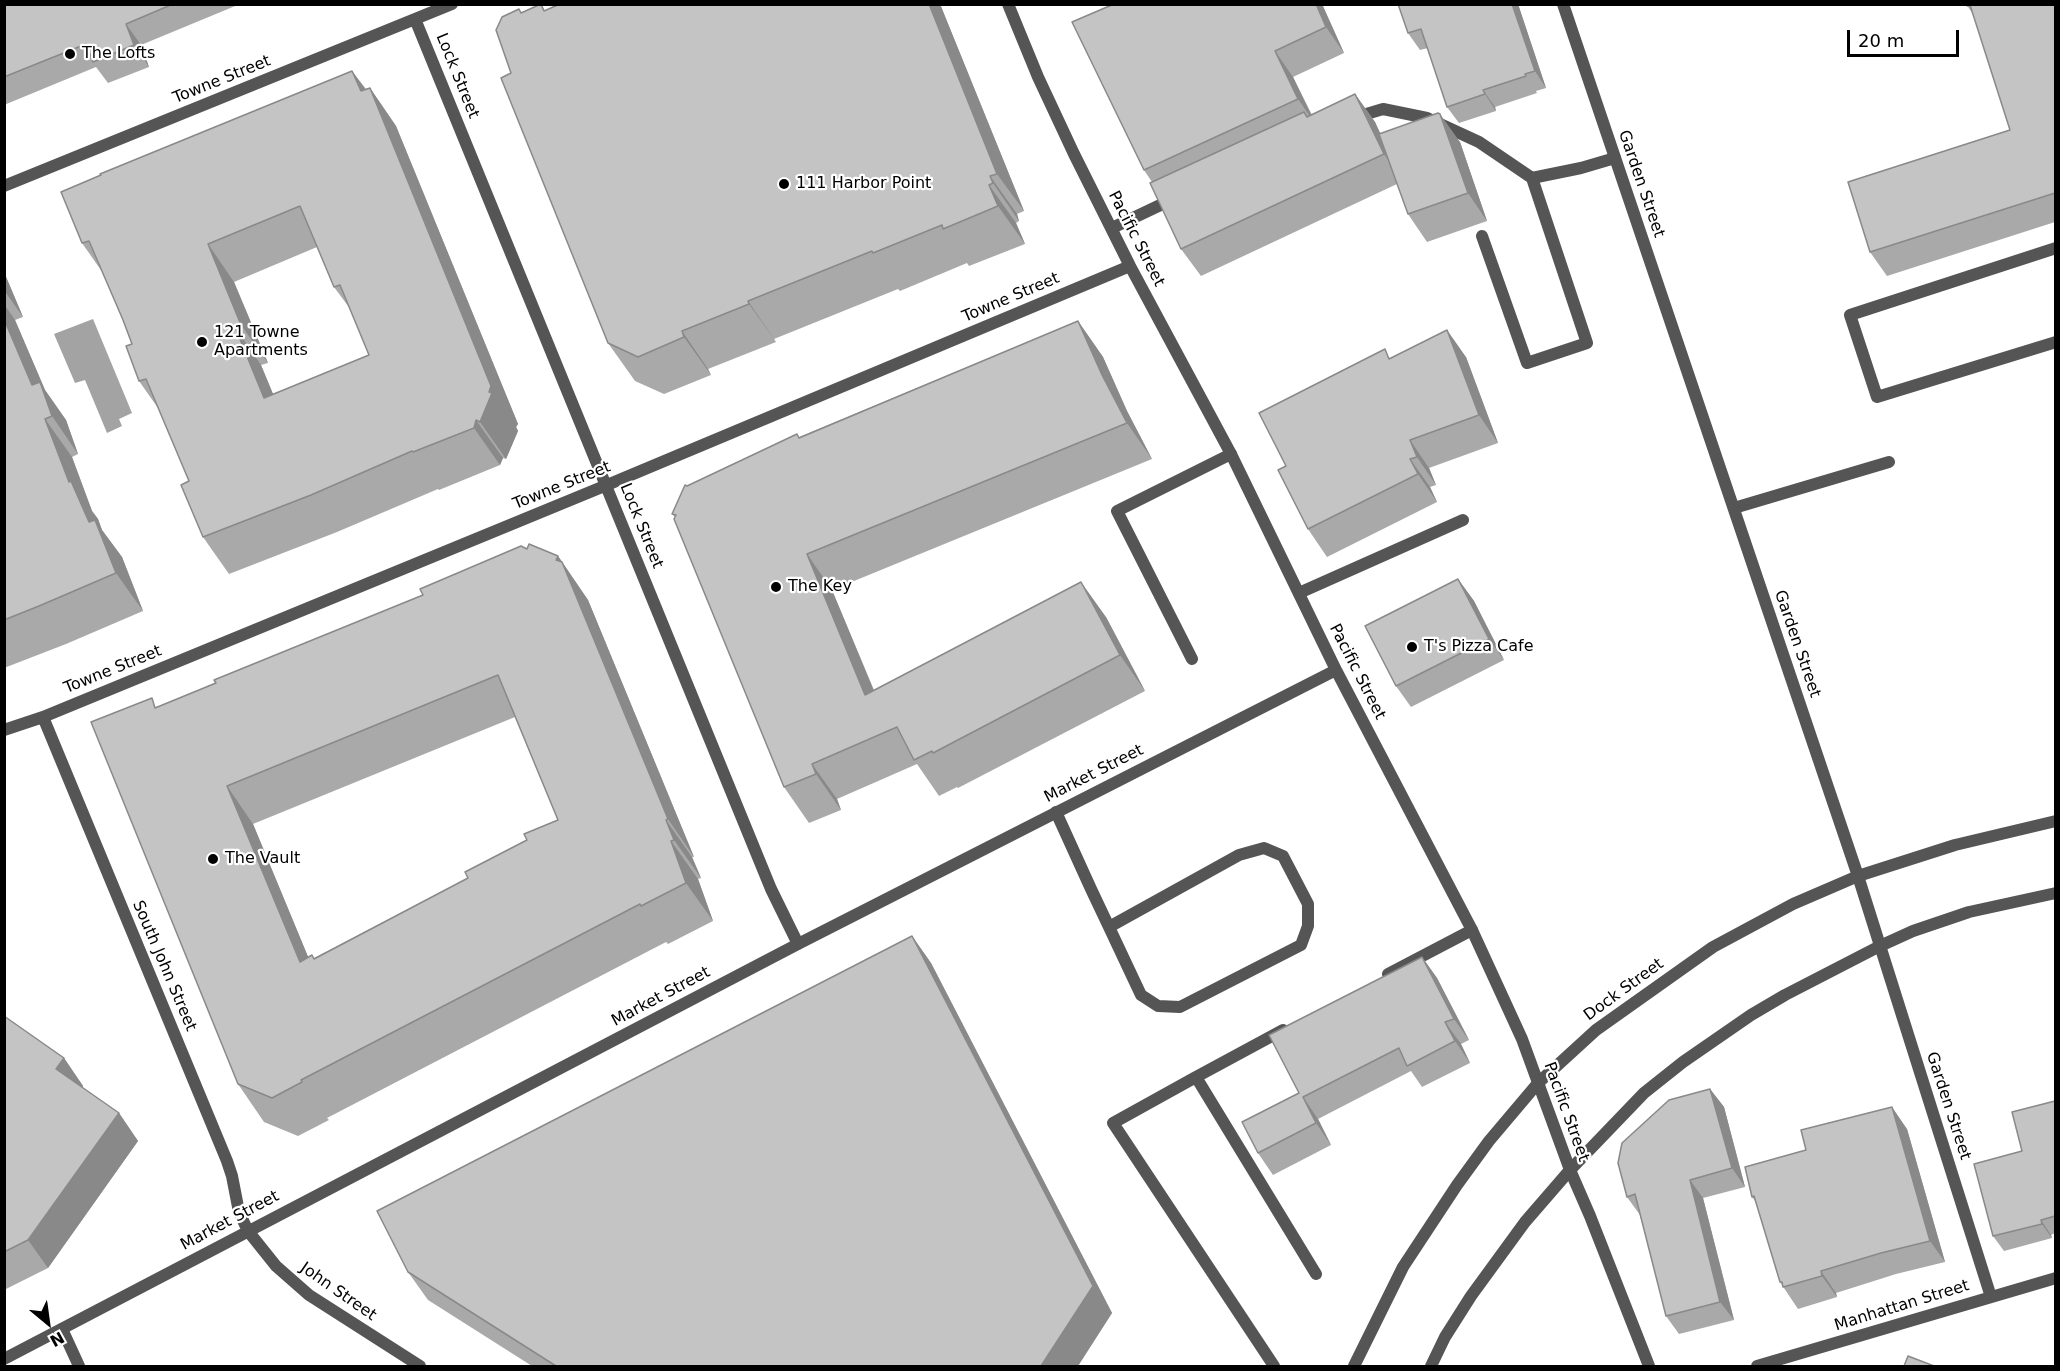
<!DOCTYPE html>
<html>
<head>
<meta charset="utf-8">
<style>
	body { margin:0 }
	#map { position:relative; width:2060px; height:1371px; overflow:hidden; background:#fff; font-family:"DejaVu Sans",sans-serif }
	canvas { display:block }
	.frame { position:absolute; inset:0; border:6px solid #000; pointer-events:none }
	.north { position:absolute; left:18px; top:1293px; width:60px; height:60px; -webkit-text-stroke:4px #fff; paint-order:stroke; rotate:151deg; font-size:16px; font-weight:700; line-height:24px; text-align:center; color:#000 }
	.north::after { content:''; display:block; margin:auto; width:21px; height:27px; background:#000; clip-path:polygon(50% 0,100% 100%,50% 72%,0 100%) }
	.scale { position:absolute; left:1847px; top:30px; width:112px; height:27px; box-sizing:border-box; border:3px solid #000; border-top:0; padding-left:8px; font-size:18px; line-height:21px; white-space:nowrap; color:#000; -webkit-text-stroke:4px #fff; paint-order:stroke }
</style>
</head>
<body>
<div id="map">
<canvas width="2060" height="1371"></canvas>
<div class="frame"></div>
<div class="north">N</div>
<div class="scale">20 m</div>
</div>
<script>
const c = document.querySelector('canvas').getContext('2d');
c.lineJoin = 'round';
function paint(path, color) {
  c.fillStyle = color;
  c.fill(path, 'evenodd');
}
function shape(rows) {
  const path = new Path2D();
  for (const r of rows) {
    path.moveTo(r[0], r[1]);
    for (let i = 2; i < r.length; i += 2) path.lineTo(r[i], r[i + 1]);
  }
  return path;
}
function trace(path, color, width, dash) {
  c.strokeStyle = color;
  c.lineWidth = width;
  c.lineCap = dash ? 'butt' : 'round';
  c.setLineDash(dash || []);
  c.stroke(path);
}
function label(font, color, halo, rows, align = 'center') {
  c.font = font + ' "DejaVu Sans",sans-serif';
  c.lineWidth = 4.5;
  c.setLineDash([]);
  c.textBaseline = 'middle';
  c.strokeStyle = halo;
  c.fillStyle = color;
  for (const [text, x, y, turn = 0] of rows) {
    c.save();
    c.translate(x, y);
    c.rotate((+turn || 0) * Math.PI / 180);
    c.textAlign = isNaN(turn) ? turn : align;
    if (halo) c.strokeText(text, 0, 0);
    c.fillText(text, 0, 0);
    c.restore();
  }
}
const water = shape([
	[93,319,132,413,119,419,122,426,107,433,85,380,75,383,54,334]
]);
const service = shape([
	[1353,118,1383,109,1427,118,1479,142,1532,178,1581,168,1615,158],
	[1112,228,1173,199],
	[1482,236,1527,363,1587,343,1532,178],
	[2056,248,1850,315,1877,397,2056,342],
	[1734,508,1889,462],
	[1299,593,1463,520],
	[1192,659,1117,511,1231,454],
	[1056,812,1091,889,1109,927,1141,995,1158,1006,1180,1007,1301,945,1308,926,1308,904,1283,856,1264,848,1239,855,1109,927],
	[1388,974,1472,930],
	[1196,1077,1283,1030],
	[62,1329,79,1366],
	[1274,1366,1113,1123,1196,1077,1316,1274]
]);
const minor = shape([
	[1008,4,1038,77,1074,154,1130,266,1231,454,1336,670,1472,930,1522,1039,1570,1170,1590,1216,1649,1366],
	[1563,4,1858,876,1991,1297],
	[415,19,771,889,798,944],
	[4,186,452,4],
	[43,717,227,1161,232,1176,239,1212,248,1231,276,1266,309,1295,420,1366],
	[4,730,43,717,607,485,1130,266],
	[4,1359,798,944,1336,670],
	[1757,1366,2056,1278]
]);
const tertiary = shape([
	[1354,1366,1403,1267,1457,1185,1489,1141,1538,1083,1596,1030,1713,947,1793,904,1858,876,1955,845,2056,821],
	[1431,1366,1445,1337,1471,1296,1525,1222,1570,1170,1644,1093,1683,1062,1751,1015,1785,995,1880,946,1913,931,1969,912,2056,893]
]);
const wall = shape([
	[4,4,240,4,141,45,149,67,108,83,96,67,4,105],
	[541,4,545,11,560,4,940,4,1024,211,1017,214,1019,221,1016,223,1025,244,969,266,967,263,900,291,898,289,774,339,776,342,708,369,711,375,664,394,635,381,608,343,511,73,521,13],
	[1322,4,1344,53,1293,77,1312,115,1355,94,1375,122,1380,134,1460,142,1487,221,1427,242,1408,214,1397,184,1201,276,1181,249,1152,182,1144,170],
	[1398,4,1518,4,1546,88,1536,91,1537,93,1495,107,1496,111,1459,123,1447,107,1428,48,1420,50,1408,33],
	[1966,4,2055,4,2055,222,1887,276,1870,252,2010,130,1973,14],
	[352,71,366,89,370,88,396,126,518,424,516,427,518,431,506,459,503,458,500,465,439,490,438,489,337,532,229,574,203,537,189,481,158,408,139,381,132,344,123,320,103,273,82,243,101,175],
	[317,247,334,287,351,310,369,355,273,394,261,365,268,363,234,282],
	[4,272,23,317,15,320,45,390,66,420,78,454,72,457,92,511,98,519,102,530,122,557,143,611,66,644,4,668],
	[1078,321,1103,357,1127,411,1152,459,832,590,874,690,1106,617,1145,691,958,788,957,787,939,796,917,764,837,799,841,810,809,823,784,787,675,517,672,514,799,437],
	[1466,357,1498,443,1429,468,1436,485,1430,487,1437,502,1327,557,1308,529,1286,466,1392,358],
	[527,549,558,556,588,600,694,857,692,857,701,878,698,879,713,921,668,944,666,942,327,1118,329,1120,298,1136,264,1122,238,1084,158,707,423,595],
	[515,717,558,820,468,878,314,958,308,957,253,824],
	[1458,579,1474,601,1504,660,1411,707,1396,686],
	[912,936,931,963,1112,1313,1078,1366,532,1366,428,1300,408,1272],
	[1422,957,1437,978,1469,1040,1461,1044,1470,1063,1422,1087,1411,1071,1318,1119,1331,1145,1273,1175,1258,1153,1299,1093],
	[4,1016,64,1058,83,1086,82,1088,119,1113,138,1141,48,1268,4,1290],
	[1710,1089,1724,1107,1745,1187,1703,1198,1734,1320,1679,1334,1666,1316,1640,1215,1627,1197],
	[2055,1101,2055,1233,2051,1235,2052,1238,2004,1251,1993,1236,2022,1151],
	[1907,1129,1945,1262,1896,1274,1836,1293,1837,1297,1798,1309,1780,1282,1756,1202,1752,1197]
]);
const shadedWall = shape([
	[929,4,940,4,1024,211,997,174],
	[1316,4,1322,4,1344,53,1326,27],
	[1512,4,1518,4,1546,88,1535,71],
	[126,24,141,45,149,67,134,45],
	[1275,51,1293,77,1316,125,1298,99],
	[352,71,378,107,370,88,396,126,518,424,516,427,518,431,506,459,480,422,489,392],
	[1483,90,1495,107,1496,111,1485,94],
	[1355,94,1375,122,1403,181,1384,154],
	[1440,114,1460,142,1487,221,1468,193],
	[990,176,1017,214,1019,221,993,183],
	[989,185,1016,223,1025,244,998,206],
	[208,244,234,282,268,363,241,325],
	[4,272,23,317,4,290],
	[748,301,774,339,776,342,749,304],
	[4,304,15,320,45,390,66,420,78,454,52,416,32,385,4,319],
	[1078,321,1103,357,1127,411,1152,459,1127,423,1102,375],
	[235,327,261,365,290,435,264,398],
	[1447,330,1466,357,1498,443,1479,415],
	[682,331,708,369,711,375,684,337],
	[45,419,72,457,92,511,98,519,102,530,122,557,143,611,116,573,89,522,69,482],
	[476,420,503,458,500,465,474,428],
	[1410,440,1429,468,1436,485,1417,457],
	[1410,459,1430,487,1437,502,1418,474],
	[807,554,832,590,890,730,865,695],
	[558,556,588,600,694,857,668,819,556,560],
	[1458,579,1474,601,1504,660,1489,639],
	[1081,582,1106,617,1145,691,1120,655],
	[812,764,837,799,841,810,816,774],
	[227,786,253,824,326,1000,300,962],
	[666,820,692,857,701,878,674,840],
	[671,841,698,879,713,921,686,883],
	[912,936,931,963,1112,1313,1078,1366,1041,1366],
	[1422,957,1437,978,1469,1040,1454,1019],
	[1445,1022,1461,1044,1470,1063,1455,1041],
	[64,1058,83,1086,76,1097,56,1069],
	[1710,1089,1724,1107,1745,1187,1732,1168],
	[1303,1097,1318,1119,1331,1145,1316,1123],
	[1892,1107,1907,1129,1945,1262,1930,1241],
	[119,1113,138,1141,48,1268,28,1240],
	[1690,1180,1703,1198,1734,1320,1720,1302],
	[2041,1220,2051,1235,2052,1238,2042,1224],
	[1821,1271,1836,1293,1837,1297,1822,1276]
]);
const building = shape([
	[4,4,173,4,126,24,134,45,93,62,86,44,4,77,4,4],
	[541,4,544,11,560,4,929,4,997,174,990,176,993,183,989,185,998,206,943,229,942,225,873,253,872,251,748,301,749,304,682,331,684,337,638,357,608,343,501,78,511,73,496,30,502,17,519,9,521,13,541,4],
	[1114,4,1316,4,1326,27,1275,51,1298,99,1144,170,1072,22,1114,4],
	[1398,4,1512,4,1535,71,1525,74,1526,76,1483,90,1485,94,1447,107,1421,29,1408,33,1398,4],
	[1966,4,2055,4,2055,193,1870,252,1848,182,2010,130,1970,5,1967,6,1966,4],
	[352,71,361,91,370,88,491,386,489,392,492,393,480,422,476,420,474,428,413,452,412,451,311,495,203,537,181,485,189,481,146,379,139,381,126,346,132,344,123,320,89,241,82,243,61,192,101,175,100,174,352,71],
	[300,206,334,287,340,285,369,355,264,398,235,327,241,325,208,244,300,206],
	[1355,94,1384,154,1181,249,1150,183,1304,112,1307,117,1355,94],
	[1438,113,1440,114,1468,193,1408,214,1379,134,1438,113],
	[4,319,32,385,40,382,52,416,45,419,69,482,71,481,89,522,95,520,116,573,39,606,4,620,4,319],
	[1078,321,1102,375,1127,423,807,554,865,695,1081,582,1120,655,933,753,932,751,914,760,897,727,812,764,816,774,784,787,674,519,676,515,672,514,685,485,687,486,797,434,799,438,1078,321],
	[1447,330,1479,415,1410,440,1417,457,1410,459,1418,474,1308,529,1278,470,1286,466,1259,413,1385,349,1389,359,1447,330],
	[529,544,558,556,556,560,562,562,668,819,666,820,674,840,671,841,686,883,641,906,640,904,301,1080,302,1082,272,1098,238,1084,91,722,152,698,155,708,216,683,214,680,423,595,420,589,521,546,527,549,529,544],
	[498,675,558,820,524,834,527,840,465,872,468,878,314,959,312,955,300,962,227,786,498,675],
	[1458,579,1489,639,1396,686,1365,626,1458,579],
	[912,936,1093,1286,1041,1366,556,1366,408,1272,377,1211,912,936],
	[1422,957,1454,1019,1445,1022,1455,1041,1407,1066,1399,1048,1303,1097,1316,1123,1258,1153,1242,1122,1299,1093,1269,1035,1422,957],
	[4,1016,64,1058,56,1069,119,1113,28,1240,4,1252,4,1016],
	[1710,1089,1732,1168,1690,1180,1720,1302,1666,1316,1635,1194,1627,1197,1618,1163,1622,1143,1669,1100,1710,1089],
	[2055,1101,2055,1216,2041,1220,2042,1224,1993,1236,1974,1164,2022,1151,2012,1112,2055,1101],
	[1892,1107,1930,1241,1881,1253,1821,1271,1822,1276,1783,1287,1782,1282,1780,1282,1754,1196,1752,1197,1745,1167,1806,1150,1801,1130,1892,1107],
	[1908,1356,1934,1366,1904,1366,1908,1356]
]);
const markers = [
	[70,54,6,"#000"],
	[784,184,6,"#000"],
	[202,342,6,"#000"],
	[776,587,6,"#000"],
	[1412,647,6,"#000"],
	[213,859,6,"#000"]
];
const poiNames = [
	["The Lofts",82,54],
	["111 Harbor Point",796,184],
	["121 Towne",214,333],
	["Apartments",214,351],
	["The Key",788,587],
	["T's Pizza Cafe",1424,647],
	["The Vault",225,859]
];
const streetNames = [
	["Lock Street",457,76,68],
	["Towne Street",222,80,-22],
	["Garden Street",1641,184,71],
	["Pacific Street",1136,239,63],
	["Towne Street",1011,298,-23],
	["Towne Street",562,486,-22],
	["Lock Street",641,526,68],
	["Garden Street",1797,644,71],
	["Towne Street",113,670,-22],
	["Pacific Street",1357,672,63],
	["Market Street",1094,774,-27],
	["South John Street",164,966,67],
	["Dock Street",1624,990,-36],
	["Market Street",661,997,-28],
	["Garden Street",1948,1106,72],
	["Pacific Street",1566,1112,70],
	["Market Street",230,1221,-28],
	["John Street",338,1292,35],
	["Manhattan Street",1902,1306,-17]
];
paint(water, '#a3a3a3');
trace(service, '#555', 12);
trace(minor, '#555', 12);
trace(tertiary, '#555', 12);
paint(wall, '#a9a9a9');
paint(shadedWall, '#898989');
paint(building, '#c4c4c4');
trace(building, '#898989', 1.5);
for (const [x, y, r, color] of markers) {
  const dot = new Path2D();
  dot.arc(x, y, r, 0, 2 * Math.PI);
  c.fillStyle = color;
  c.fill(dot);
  trace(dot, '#fff', 2);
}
label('16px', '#000', '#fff', poiNames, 'left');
label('16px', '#000', '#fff', streetNames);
</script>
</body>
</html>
